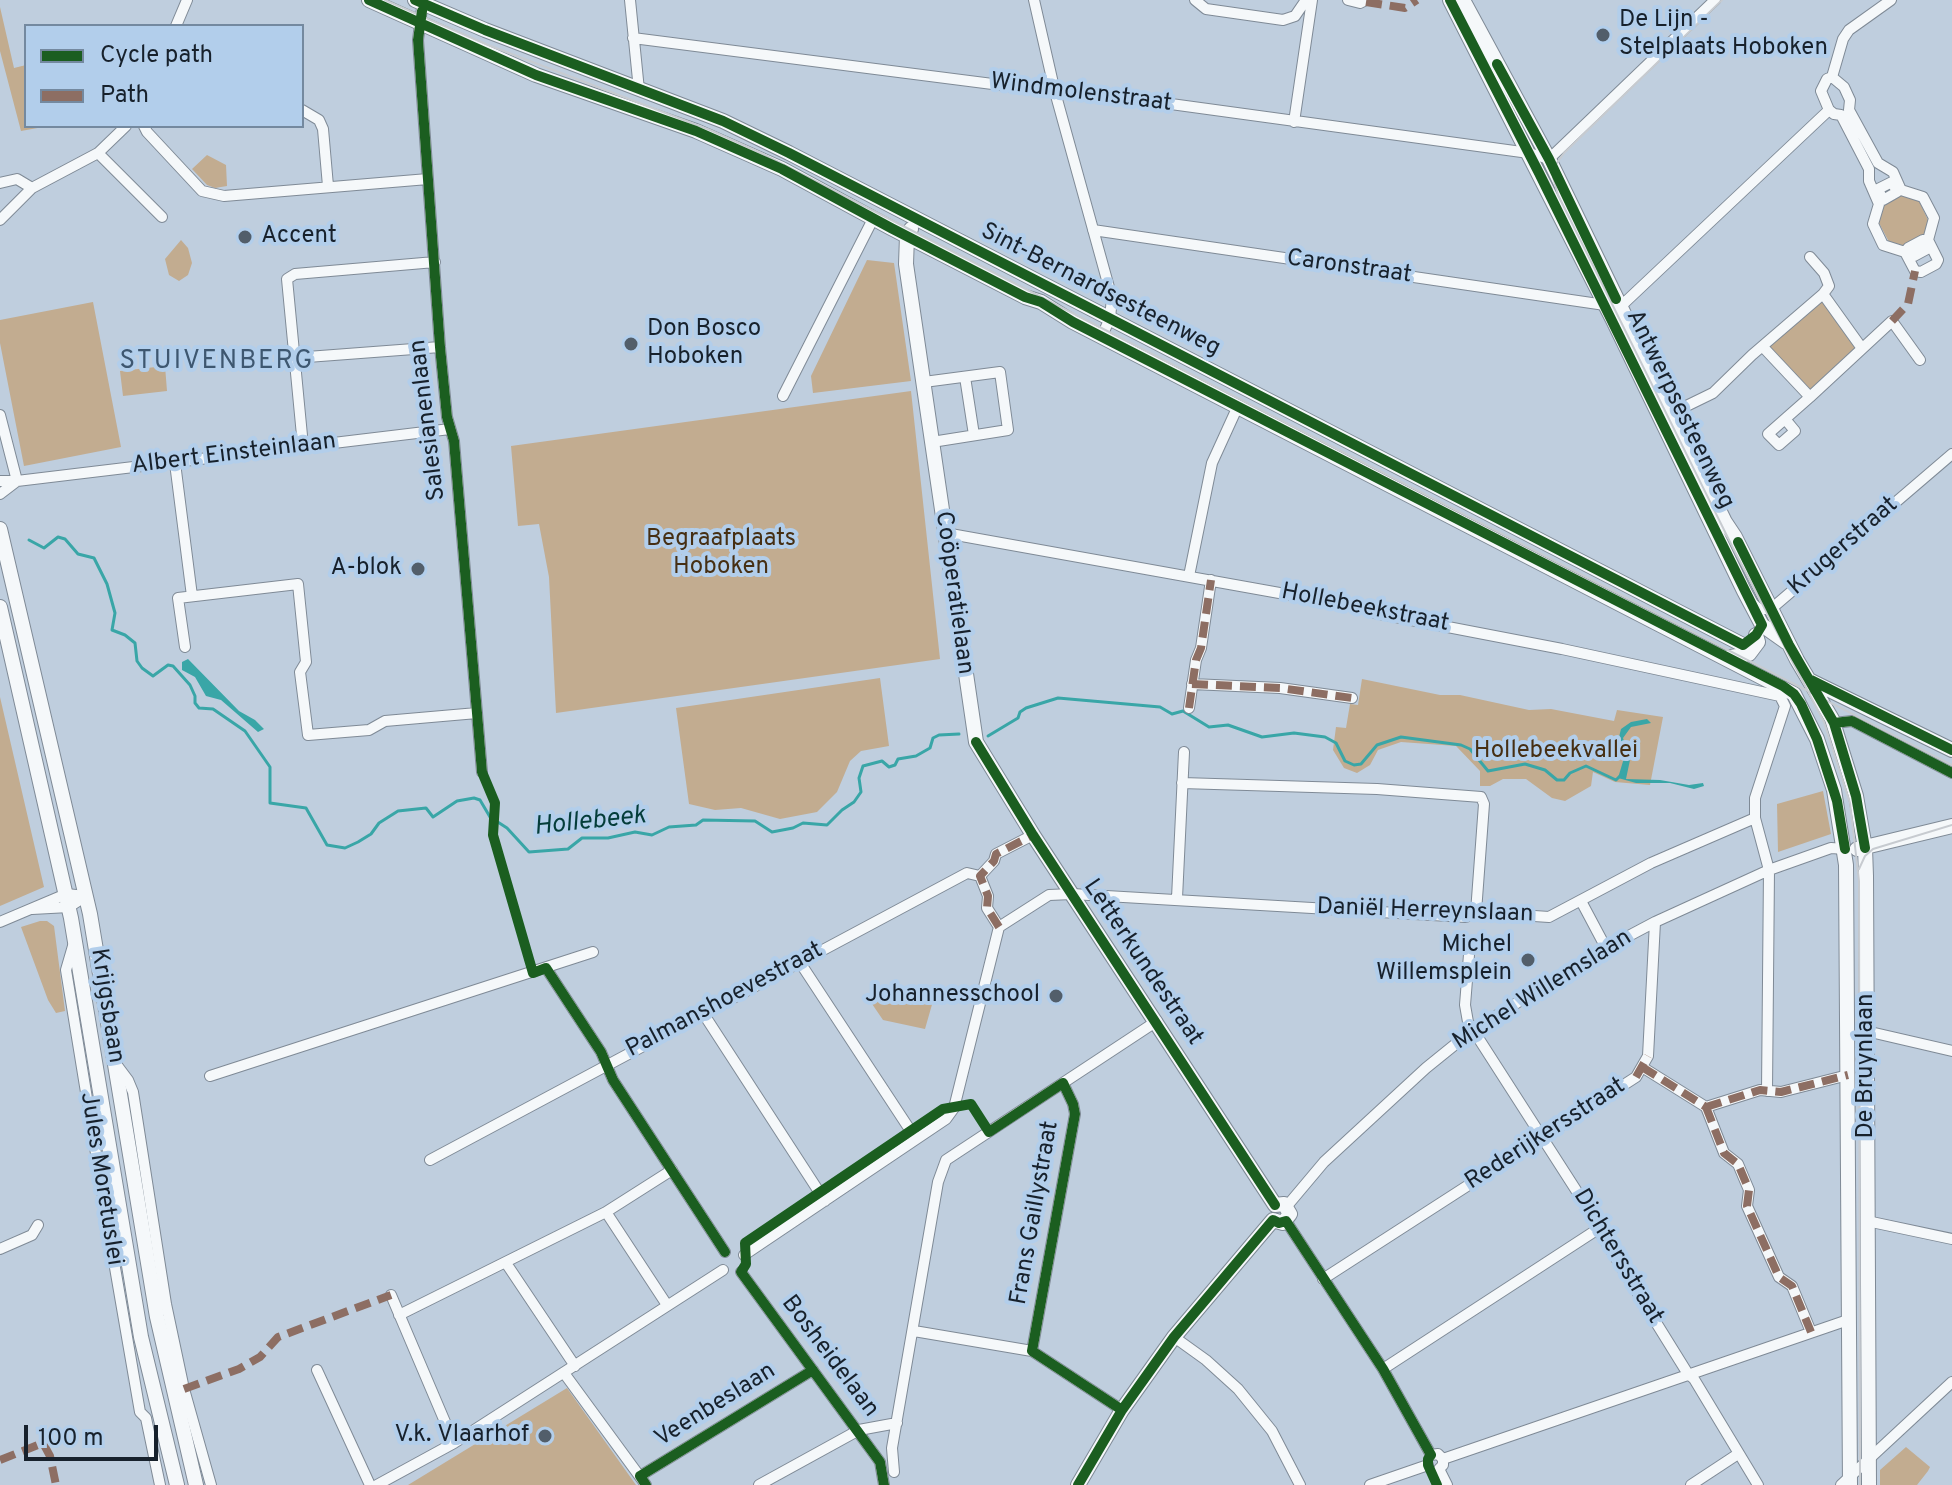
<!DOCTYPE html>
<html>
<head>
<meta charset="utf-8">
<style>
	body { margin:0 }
	#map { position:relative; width:1952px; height:1485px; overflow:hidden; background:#bfcede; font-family:Overpass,sans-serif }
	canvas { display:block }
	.legend { position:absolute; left:24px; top:24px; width:280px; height:104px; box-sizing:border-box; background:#b2ceeb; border:2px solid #74899f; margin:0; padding:10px 14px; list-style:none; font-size:24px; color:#17212c }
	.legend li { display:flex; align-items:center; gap:16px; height:40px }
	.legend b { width:40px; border:2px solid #74899f }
	.scale { position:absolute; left:24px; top:1425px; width:134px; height:36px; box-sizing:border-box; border:4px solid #17212c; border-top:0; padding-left:10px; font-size:24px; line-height:28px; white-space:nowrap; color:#17212c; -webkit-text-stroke:6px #b2ceeb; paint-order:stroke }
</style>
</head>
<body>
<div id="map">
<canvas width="1952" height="1485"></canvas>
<ul class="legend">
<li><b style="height:10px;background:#1b5e20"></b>Cycle path</li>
<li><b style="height:10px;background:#8d6e63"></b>Path</li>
</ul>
<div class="scale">100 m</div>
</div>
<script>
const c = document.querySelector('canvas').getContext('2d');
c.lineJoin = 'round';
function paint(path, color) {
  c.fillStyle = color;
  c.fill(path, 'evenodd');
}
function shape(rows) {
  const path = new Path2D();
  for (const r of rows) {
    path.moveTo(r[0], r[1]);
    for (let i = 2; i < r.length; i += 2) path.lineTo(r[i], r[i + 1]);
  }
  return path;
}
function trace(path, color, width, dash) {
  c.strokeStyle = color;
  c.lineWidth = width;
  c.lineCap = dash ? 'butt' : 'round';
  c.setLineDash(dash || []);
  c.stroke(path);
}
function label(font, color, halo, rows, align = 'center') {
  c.font = font + ' Overpass,sans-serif';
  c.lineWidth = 8;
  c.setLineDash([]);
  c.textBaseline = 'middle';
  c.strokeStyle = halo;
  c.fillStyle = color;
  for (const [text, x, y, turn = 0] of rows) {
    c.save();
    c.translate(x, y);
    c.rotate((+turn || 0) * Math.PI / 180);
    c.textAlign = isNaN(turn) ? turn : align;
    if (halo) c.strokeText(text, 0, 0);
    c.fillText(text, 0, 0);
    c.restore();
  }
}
const green = shape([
	[207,155,226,165,227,186,215,188,207,185,192,169],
	[1901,195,1919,201,1928,220,1923,240,1908,248,1889,242,1879,223,1884,203],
	[181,240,188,248,192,263,188,275,179,281,169,275,165,259],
	[867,260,894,263,911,381,813,393,811,376],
	[1823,294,1861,347,1810,397,1763,347],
	[93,302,121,447,24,466,0,343,0,320],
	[165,366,167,391,123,396,120,371],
	[911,391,940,659,556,713,549,577,539,524,518,526,511,446],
	[880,678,889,746,861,751,850,761,837,792,817,812,780,819,741,808,715,810,689,804,676,708],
	[1362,679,1440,695,1460,695,1529,710,1551,709,1614,721,1617,710,1663,717,1650,785,1615,782,1593,772,1591,786,1565,801,1552,798,1526,779,1503,779,1490,786,1480,786,1480,771,1456,746,1401,742,1378,750,1370,765,1357,773,1344,768,1333,750,1336,727,1346,728,1350,704,1358,705],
	[0,697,44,887,0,906],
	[1823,791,1831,834,1778,852,1777,804],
	[40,921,47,921,54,926,65,1011,56,1013,48,1000,21,927],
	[877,992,933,1001,925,1029,883,1020,868,998],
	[567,1388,636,1485,408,1485],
	[1906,1447,1930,1467,1928,1471,1917,1485,1880,1485,1880,1470]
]);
const forest = shape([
	[0,7,14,68,26,65,26,126,43,127,21,131,0,51]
]);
const water = shape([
	[188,659,239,711,255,720,264,729,258,732,221,700,206,696,195,677,182,670,182,662],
	[1647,719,1651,723,1631,727,1623,738,1630,760,1626,779,1660,780,1689,785,1703,783,1704,786,1694,789,1670,783,1636,783,1618,778,1624,758,1618,741,1621,729,1631,722]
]);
const stream = shape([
	[29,540,44,548,58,537,65,539,78,554,94,558,107,584,115,613,112,630,125,635,135,643,137,661,142,668,153,676,168,665,173,666,190,685,195,696,195,703,199,708,213,709,245,731,270,767,270,803,306,808,327,845,345,848,358,842,371,834,379,823,398,811,426,808,433,817,457,801,474,798,480,800,490,817,507,828,529,852,568,849,582,838,608,838,635,832,652,835,669,827,696,825,703,820,755,821,772,832,793,828,803,823,827,825,842,810,854,802,861,792,859,778,863,766,882,761,889,767,895,765,898,759,916,756,930,748,933,738,939,735,959,734],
	[988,736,1018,718,1020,712,1026,708,1058,698,1160,707,1172,714,1183,711,1209,727,1228,725,1262,737,1294,733,1325,737,1336,743,1345,761,1354,765,1361,764,1377,745,1401,737,1461,745,1470,749,1488,771,1525,764,1545,770,1557,780,1564,780,1570,773,1586,766,1616,780,1620,776]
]);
const street = shape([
	[423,0,418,40,440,347,447,417,454,441,482,772],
	[630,0,639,90],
	[1034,0,1055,92,1112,298,1110,318,1102,336],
	[1195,0,1206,9,1283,20,1295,16,1306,0],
	[1348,0,1360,3,1366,0],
	[176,26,187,0],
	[633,38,1055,92,1076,91,1529,153,1549,159,1715,0],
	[302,110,319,120,323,129,328,186],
	[1829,110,1834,114,1841,115,1869,169,1869,181,1879,204,1873,224,1883,245,1905,252,1915,271,1921,272,1936,264,1938,260,1928,240,1934,218,1923,197,1901,190,1893,172,1878,163,1849,110,1850,100,1844,87,1832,77],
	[1829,110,1821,91,1827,79,1832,77,1843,39,1849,30,1891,0],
	[1294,122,1312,0],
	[144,126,147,132,202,191,224,196,428,179],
	[98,153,162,217],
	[1892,182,1897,192,1883,200,1878,189,1892,182],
	[0,183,17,179,32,188],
	[0,220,32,188,98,153,126,126],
	[1093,230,1605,305],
	[1923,240,1927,249,1914,256,1908,248,1923,240],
	[1810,257,1824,273,1829,286,1823,294],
	[1620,307,1829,110],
	[1763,347,1810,397,1892,321,1920,360],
	[294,358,440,347],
	[965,377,974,435],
	[924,382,1000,372,1008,430,932,442],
	[783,396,873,219],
	[1672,413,1713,393,1752,355,1823,294,1861,347],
	[0,415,17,481],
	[1785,419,1795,431,1779,445,1768,434,1785,419,1810,397],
	[303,446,287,279,295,274,435,262],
	[175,463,192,596],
	[0,481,17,481,450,429],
	[0,494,17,481],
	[945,533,1363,608,1375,613,1562,649,1780,696,1785,706,1755,798,1755,818,1769,870,1767,1091],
	[1189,576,1212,463,1238,406],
	[1751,602,1759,609,1771,609,1952,454],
	[185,647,178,598,298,584,306,662,300,672,308,735,369,730,385,721,477,713],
	[1192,684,1280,688,1352,698],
	[1189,708,1196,660,1201,648,1211,580],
	[1834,723,1852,721,1952,773],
	[1182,783,1377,789,1481,797,1484,804,1476,912],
	[980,876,994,861,996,854,1033,835],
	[980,876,988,896,987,908,999,927],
	[1177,898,1184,752],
	[1581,901,1606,948],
	[32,909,69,907,86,896],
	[0,922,66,894,86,896],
	[999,927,1049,895,1072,894,1466,917,1476,912,1549,917,1651,863,1755,818],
	[1470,942,1465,1005,1468,1022,1592,1215,1598,1229,1688,1374,1694,1379,1758,1485],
	[73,946,66,970,109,1233,140,1412,146,1418,160,1485],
	[799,961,916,1139],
	[546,968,601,1052,613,1080,725,1252],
	[703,1013,825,1201],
	[1866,1031,1952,1051],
	[116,1064,128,1080,133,1092,166,1304,184,1389,211,1485],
	[1642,1067,1706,1107],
	[210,1076,593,952],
	[1706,1107,1724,1153,1738,1164,1749,1190,1747,1206,1779,1277,1792,1286,1811,1332],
	[1706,1107,1760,1090,1781,1092,1848,1075],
	[430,1160,967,873,980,876],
	[1287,1206,1324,1162,1426,1068,1473,1030,1606,948,1655,922,1769,870,1831,848,1845,849],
	[606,1212,667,1305],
	[1286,1221,1383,1369,1431,1455,1438,1454,1443,1459,1443,1465,1439,1469,1447,1485],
	[1867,1221,1952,1239],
	[0,1249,32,1235,38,1225],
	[744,1255,946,1119,954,1108,999,927],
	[506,1263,575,1366],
	[741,1272,880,1462,884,1485],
	[1323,1279,1636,1077,1648,1056,1655,922],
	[391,1295,454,1443],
	[399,1315,606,1212,672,1170],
	[914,1331,1032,1351,1122,1410],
	[1174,1337,1206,1360,1238,1389,1272,1431,1300,1485],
	[1032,1351,1075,1114,1073,1104,1063,1083],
	[1383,1369,1598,1229],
	[317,1370,370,1485],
	[564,1373,646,1485],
	[1443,1459,1848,1320],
	[894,1472,892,1448,938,1182,946,1160,1157,1021],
	[640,1476,813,1370],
	[377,1485,454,1443,723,1270],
	[759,1485,859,1430,897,1423],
	[1370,1485,1428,1465],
	[1691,1485,1738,1454],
	[1841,1485,1952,1382]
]);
const secondary = shape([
	[369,0,536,75,696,131,782,169,891,228,1025,297,1041,302,1073,322,1794,694,1817,739,1834,790,1846,865,1850,1485],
	[415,0,485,30,723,121,789,153,1743,645],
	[1450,0,1613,320,1744,591,1762,625,1786,642],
	[1463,0,1549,159,1725,522,1735,537,1797,660,1832,719,1856,796,1865,848,1866,876,1869,1485],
	[911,229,907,236,906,264,976,742,1033,835,1275,1205],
	[0,529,90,914,157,1317,196,1485],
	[0,607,71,918,141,1337,177,1485],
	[1725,658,1749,654,1758,642,1756,635],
	[1811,681,1952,750],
	[1857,849,1952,826],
	[1273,1220,1283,1223,1290,1214,1284,1204,1275,1205],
	[1078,1485,1122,1410,1174,1337,1273,1220]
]);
const tram = shape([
	[385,0,488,45,710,130,761,153,1952,765],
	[1722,0,1564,153,1554,167,1553,177,1558,195,1734,550,1824,722,1850,803,1859,881,1860,1485],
	[1496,81,1552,189],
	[1859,869,1865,856,1873,849,1952,825]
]);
const quiet = shape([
	[1366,2,1405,8,1417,0],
	[1892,321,1908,304,1915,271],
	[1192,684,1280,688,1352,698],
	[1189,708,1196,660,1201,648,1211,580],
	[999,927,987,908,988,896,980,876,994,861,996,854,1033,835],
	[1642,1067,1706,1107],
	[1636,1077,1648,1056],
	[1706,1107,1724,1153,1738,1164,1749,1190,1747,1206,1779,1277,1792,1286,1811,1332],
	[1706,1107,1760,1090,1781,1092,1848,1075],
	[184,1389,239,1369,260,1357,278,1337,391,1295],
	[0,1460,43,1443,50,1456,56,1485]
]);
const cycleway = shape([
	[369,0,536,75,696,131,782,169,891,228,1025,297,1041,302,1073,322,1783,686,1794,694,1801,704,1817,739,1837,801,1845,849],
	[415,0,485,30,723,121,789,153,1743,645,1756,635,1762,625,1539,173,1450,0],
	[422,11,418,40,440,347,447,417,454,441,482,772,495,803,493,835,533,973,546,968,601,1052,613,1080,725,1252],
	[1497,64,1549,159,1616,299],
	[1738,542,1789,645,1834,723,1856,796,1865,848],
	[1811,680,1952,750],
	[1834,723,1852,721,1952,773],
	[976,742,1033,835,1275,1205],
	[741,1272,746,1264,745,1243,943,1109,971,1104,989,1132,1063,1083,1073,1104,1075,1114,1032,1351,1122,1410],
	[741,1272,880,1462,884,1485],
	[646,1485,640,1476,813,1370],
	[1078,1485,1122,1410,1174,1337,1273,1220,1279,1223,1286,1221,1383,1369,1431,1455,1428,1459,1428,1465,1437,1485]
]);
const markers = [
	[1603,35,8,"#525e6a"],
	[245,237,8,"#525e6a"],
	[631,344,8,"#525e6a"],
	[418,569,8,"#525e6a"],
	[1528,960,8,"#525e6a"],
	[1056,996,8,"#525e6a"],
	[545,1436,8,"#525e6a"]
];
const poiNames = [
	["De Lijn -",1619,21,"left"],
	["Stelplaats Hoboken",1619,49,"left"],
	["Accent",261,237,"left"],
	["Don Bosco",647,330,"left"],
	["Hoboken",647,358,"left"],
	["A-blok",402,569],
	["Michel",1512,946],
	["Willemsplein",1512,974],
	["Johannesschool",1040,996],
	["V.k. Vlaarhof",529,1436]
];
const streetNames = [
	["Windmolenstraat",1081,94,7],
	["Caronstraat",1349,268,8],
	["Sint-Bernardsesteenweg",1100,291,27],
	["Antwerpsesteenweg",1679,410,64],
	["Salesianenlaan",429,420,-97],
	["Albert Einsteinlaan",234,455,-7],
	["Krugerstraat",1844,547,-41],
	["Coöperatielaan",953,593,82],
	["Hollebeekstraat",1365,609,11],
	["Daniël Herreynslaan",1425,912,2],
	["Letterkundestraat",1142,963,56],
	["Michel Willemslaan",1543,991,-32],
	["Palmanshoevestraat",725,1001,-28],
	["Krijgsbaan",106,1006,81],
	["De Bruynlaan",1867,1066,-90],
	["Rederijkersstraat",1546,1135,-33],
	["Jules Moretuslei",100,1179,81],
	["Frans Gaillystraat",1036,1213,-80],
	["Dichtersstraat",1617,1257,59],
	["Bosheidelaan",829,1357,53],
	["Veenbeslaan",716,1406,-32]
];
const parkNames = [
	["Begraafplaats",721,540],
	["Hoboken",721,568],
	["Hollebeekvallei",1556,752]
];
const neighbourhoodNames = [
	["STUIVENBERG",217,363]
];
const waterNames = [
	["Hollebeek",590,823,-6]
];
paint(green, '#c2ac90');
paint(forest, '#c2ac8f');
paint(water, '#39a6a7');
trace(stream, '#39a6a7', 3);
trace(street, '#7f8a96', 12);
trace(secondary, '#7f8a96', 16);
trace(street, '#f5f8fa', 10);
trace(secondary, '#f5f8fa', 14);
trace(tram, '#c7cbd0', 2);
trace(quiet, '#8d6e63', 8, [16, 8]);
trace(cycleway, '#1b5e20', 10);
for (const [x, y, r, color] of markers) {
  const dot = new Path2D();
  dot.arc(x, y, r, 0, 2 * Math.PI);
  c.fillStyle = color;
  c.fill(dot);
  trace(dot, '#b2ceeb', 3);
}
label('24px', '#17212c', '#b2ceeb', poiNames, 'right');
label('24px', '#17212c', '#b2ceeb', streetNames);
label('24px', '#462f13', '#b2ceeb', parkNames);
c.letterSpacing = '2px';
label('26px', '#3e5770', '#b2ceeb', neighbourhoodNames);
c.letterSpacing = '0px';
label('italic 26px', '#043d3a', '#b2ceeb', waterNames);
</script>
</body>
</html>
